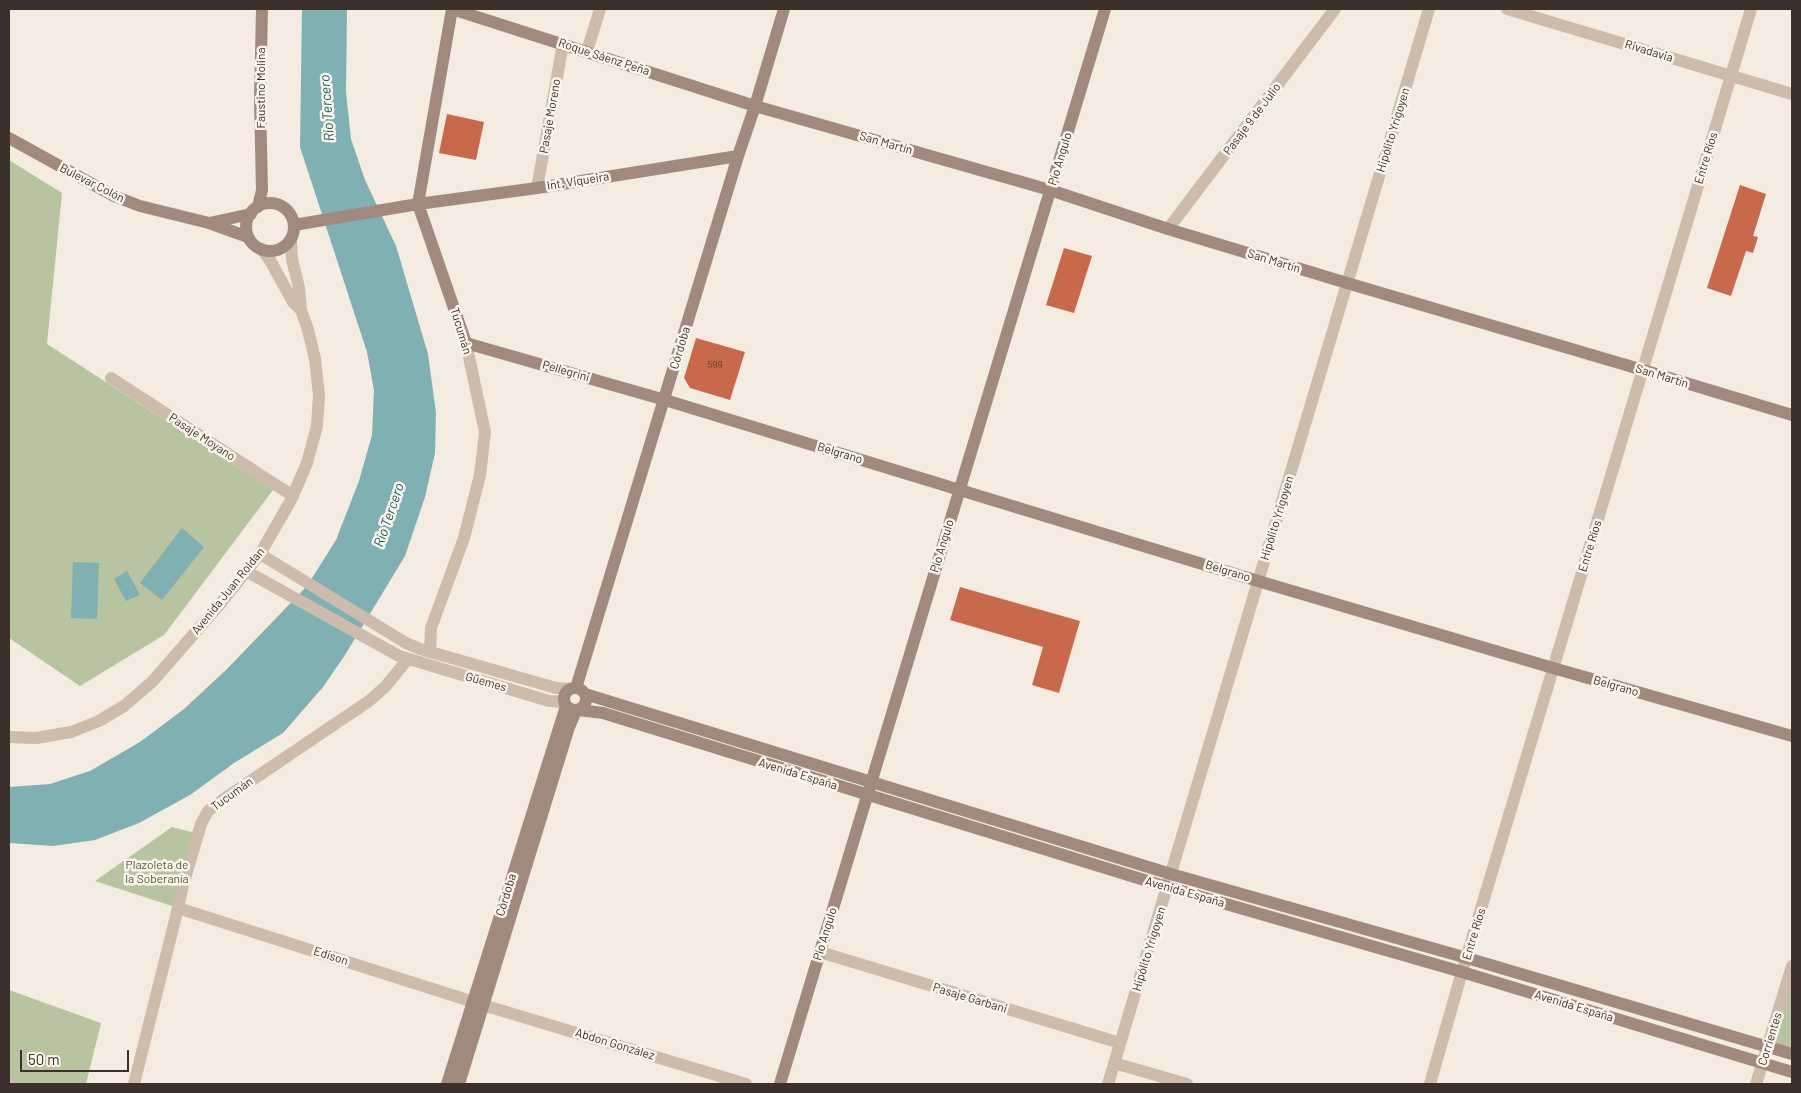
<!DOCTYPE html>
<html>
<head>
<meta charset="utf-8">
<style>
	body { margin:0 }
	#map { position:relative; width:1801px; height:1093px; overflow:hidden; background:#f4ebe1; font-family:Barlow,sans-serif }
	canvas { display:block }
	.frame { position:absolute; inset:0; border:10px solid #3b302b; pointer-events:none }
	.scale { position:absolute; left:20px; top:1050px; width:109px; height:22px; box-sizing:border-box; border:2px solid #3b302b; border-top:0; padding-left:6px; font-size:15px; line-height:18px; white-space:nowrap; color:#3b302b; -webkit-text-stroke:4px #fbf5ee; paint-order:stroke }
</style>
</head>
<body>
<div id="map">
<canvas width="1801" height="1093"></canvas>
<div class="frame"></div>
<div class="scale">50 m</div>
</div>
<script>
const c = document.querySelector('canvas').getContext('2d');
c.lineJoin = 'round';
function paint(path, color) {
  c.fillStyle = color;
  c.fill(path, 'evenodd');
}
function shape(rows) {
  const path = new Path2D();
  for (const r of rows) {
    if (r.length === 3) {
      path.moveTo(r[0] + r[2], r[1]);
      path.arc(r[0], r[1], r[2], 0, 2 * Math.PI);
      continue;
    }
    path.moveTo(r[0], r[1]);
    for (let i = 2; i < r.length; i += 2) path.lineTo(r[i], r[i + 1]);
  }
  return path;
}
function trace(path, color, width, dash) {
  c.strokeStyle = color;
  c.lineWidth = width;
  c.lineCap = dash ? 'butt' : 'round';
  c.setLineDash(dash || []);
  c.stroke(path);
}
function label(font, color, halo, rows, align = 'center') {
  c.font = font + ' Barlow,sans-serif';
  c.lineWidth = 5;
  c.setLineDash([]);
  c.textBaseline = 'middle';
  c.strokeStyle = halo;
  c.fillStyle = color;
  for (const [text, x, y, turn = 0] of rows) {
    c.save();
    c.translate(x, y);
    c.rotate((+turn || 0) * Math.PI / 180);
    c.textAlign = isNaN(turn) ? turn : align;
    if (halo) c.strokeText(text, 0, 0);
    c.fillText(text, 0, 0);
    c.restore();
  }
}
const green = shape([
	[9,160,62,193,47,344,273,490,164,635,80,686,9,638],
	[172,827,195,833,178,908,95,881],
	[1792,979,1792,1050,1773,1044],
	[9,990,101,1023,86,1084,9,1084]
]);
const water = shape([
	[302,9,347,9,346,92,351,139,365,180,396,246,428,354,436,413,435,453,425,497,405,556,345,655,323,687,283,733,234,763,190,795,139,823,95,840,53,846,9,843,9,787,50,784,90,771,140,742,184,709,227,669,307,586,336,540,359,481,372,435,374,390,367,352,300,147],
	[182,528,204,547,162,600,140,583],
	[73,562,99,563,97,619,71,618],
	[127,571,140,595,126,601,114,579]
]);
const building = shape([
	[447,114,484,122,476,160,439,153],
	[1740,185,1766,194,1753,236,1758,237,1753,253,1746,251,1731,296,1707,288],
	[1064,248,1092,256,1074,313,1046,305],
	[696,338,745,352,730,400,690,388,684,378],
	[960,587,1080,621,1059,693,1032,685,1043,647,950,620]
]);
const street = shape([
	[1507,9,1792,94],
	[587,51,600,9],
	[537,188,563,44],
	[1168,229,1335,9],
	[262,249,271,262,293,302,301,310],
	[111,378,293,496],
	[260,554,406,643,420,649,556,688,569,689],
	[246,571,399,656,549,701,564,702],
	[430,652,431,628,464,538,480,475,485,432,466,343],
	[9,737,36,738,71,732,99,721,124,706,152,682,220,604,260,554,291,500,307,463,317,426,319,395,315,359,308,330,301,310,299,288,292,259,291,239],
	[178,908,483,1005,746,1084],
	[820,952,1120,1043],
	[1114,1063,1187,1084],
	[134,1084,178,908,183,885,201,824,208,811,224,799,369,701,385,687,408,659],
	[1108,1084,1429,9],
	[1430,1084,1462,972,1751,9],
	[1756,1084,1792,966]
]);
const secondary = shape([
	[9,138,114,196,140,206,209,223,248,237],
	[270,227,24],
	[258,207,262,190,260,100,262,9],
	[209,223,251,214],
	[294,225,418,204,537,188,738,156],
	[1792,415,1643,370,1347,283,1168,229,1050,190,755,106,452,9,418,204,466,343,665,400,1258,581,1553,668,1792,736],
	[575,699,11],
	[576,688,738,156,755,106,784,9],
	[585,694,1171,874,1467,958,1792,1054],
	[579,710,603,713,1167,887,1462,972,1792,1072],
	[447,1084,566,706],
	[459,1084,569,727,576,711],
	[780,1084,1105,9]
]);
const numberNames = [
	["599",715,365]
];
const streetNames = [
	["Rivadavia",1649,51,17],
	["Roque Sáenz Peña",604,57,18],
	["Faustino Molina",261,88,-90],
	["Pasaje Moreno",550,116,-80],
	["Pasaje 9 de Julio",1252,119,-53],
	["Hipólito Yrigoyen",1393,130,-73],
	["San Martín",886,143,16],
	["Entre Ríos",1706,158,-73],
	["Pío Angulo",1060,159,-73],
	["Int. Viqueira",578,181,-9],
	["Bulevar Colón",92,183,27],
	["San Martín",1274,261,17],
	["Tucumán",461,331,73],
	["Córdoba",680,348,-73],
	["Pellegrini",566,371,16],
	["San Martín",1662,376,17],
	["Pasaje Moyano",202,437,33],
	["Belgrano",840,453,17],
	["Hipólito Yrigoyen",1277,518,-73],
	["Pío Angulo",942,546,-73],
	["Entre Ríos",1590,546,-73],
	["Belgrano",1228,571,17],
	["Avenida Juan Roldan",228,591,-51],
	["Güemes",486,682,16],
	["Belgrano",1616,686,16],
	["Avenida España",798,774,17],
	["Tucumán",232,794,-36],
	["Avenida España",1185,892,16],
	["Córdoba",506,895,-73],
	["Pío Angulo",825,934,-73],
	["Entre Ríos",1474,934,-73],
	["Hipólito Yrigoyen",1149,949,-73],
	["Edison",331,956,18],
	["Pasaje Garbani",970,998,17],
	["Avenida España",1574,1006,17],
	["Corrientes",1770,1039,-73],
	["Abdon González",615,1044,17]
];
const parkNames = [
	["Plazoleta de",157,865],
	["la Soberanía",157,879]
];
const waterNames = [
	["Río Tercero",327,108,-94],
	["Río Tercero",389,515,-71]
];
paint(green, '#b8c4a0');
paint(water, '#7fb0b2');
paint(building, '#c8694b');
trace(street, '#cdbbac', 12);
trace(secondary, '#a18a7d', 12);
label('10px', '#5e3e33', null, numberNames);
label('12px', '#3b302b', '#fbf5ee', streetNames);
label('12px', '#4a5a2e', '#fbf5ee', parkNames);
label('italic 14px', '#1f5a5e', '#fbf5ee', waterNames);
</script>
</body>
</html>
